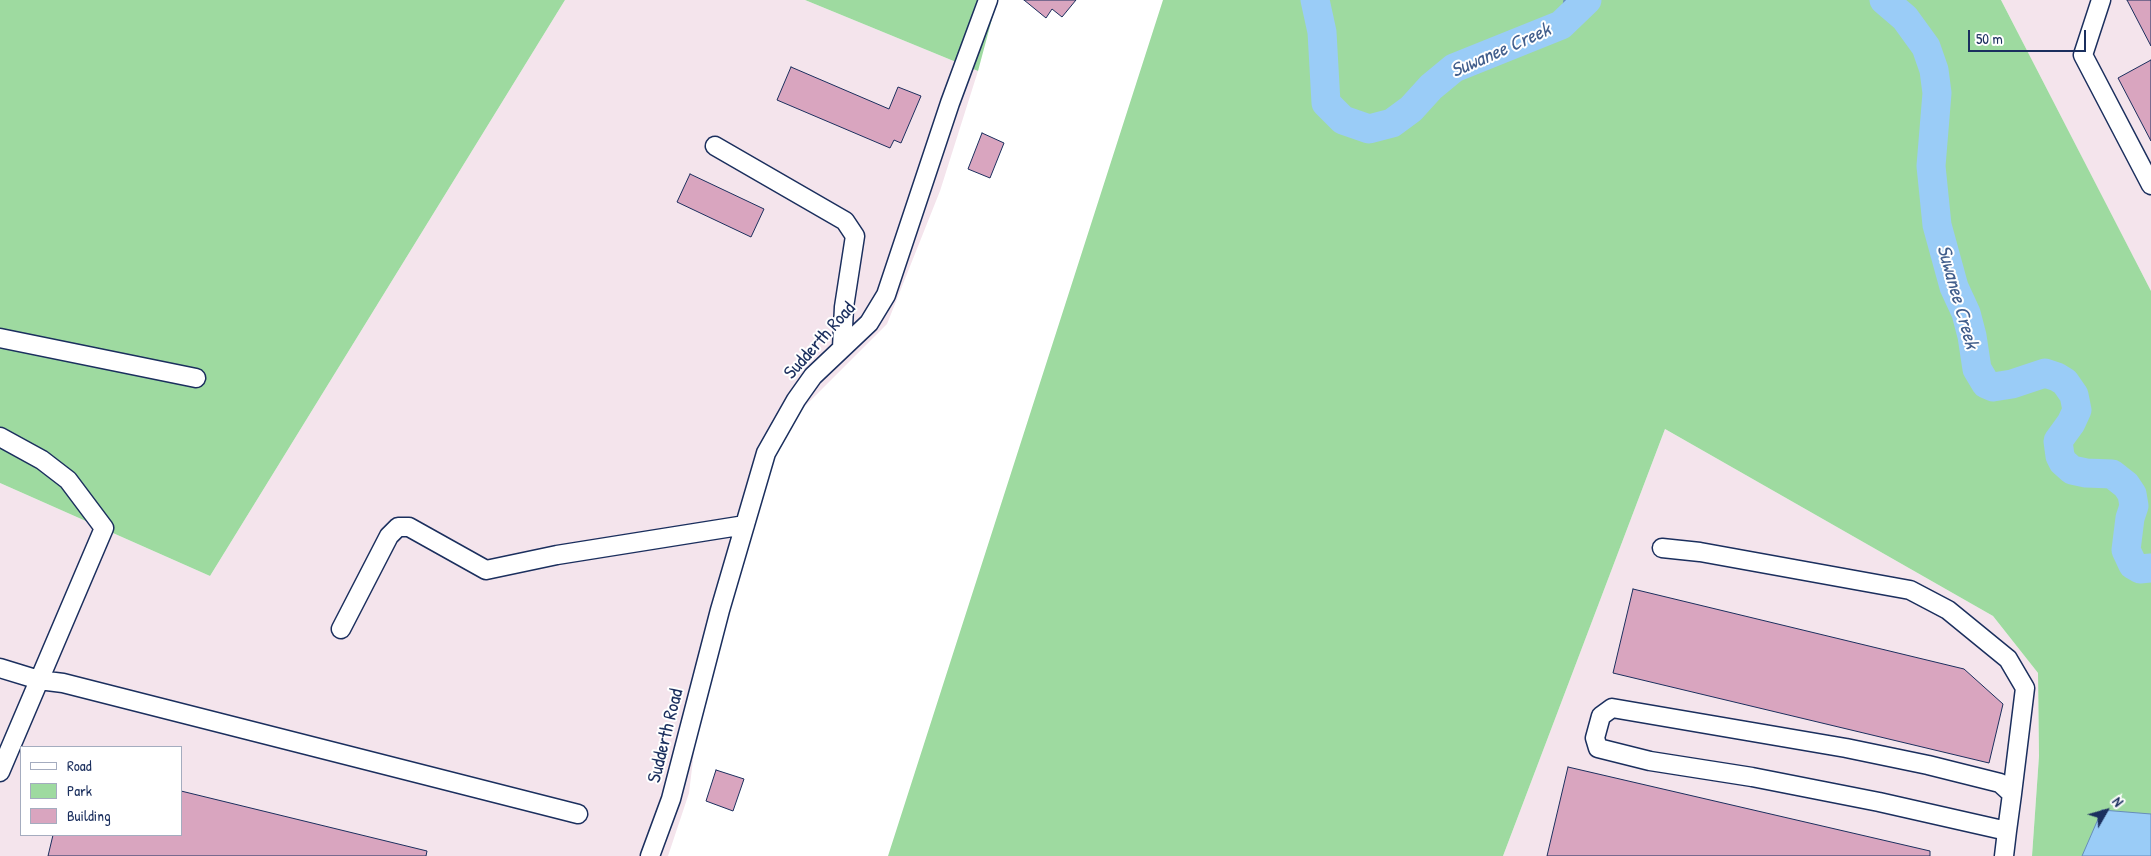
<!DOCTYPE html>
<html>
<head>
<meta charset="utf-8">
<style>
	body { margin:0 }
	#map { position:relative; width:2151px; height:856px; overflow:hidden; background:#fff; font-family:"Patrick Hand",sans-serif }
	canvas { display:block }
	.legend { position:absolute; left:20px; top:746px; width:162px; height:90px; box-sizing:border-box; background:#fff; border:1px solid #a4acbf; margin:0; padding:6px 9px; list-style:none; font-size:15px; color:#1b2f5e }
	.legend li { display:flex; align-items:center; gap:10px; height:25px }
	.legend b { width:25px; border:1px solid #a4acbf }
	.north { position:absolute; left:2081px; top:786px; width:50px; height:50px; -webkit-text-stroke:4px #fff; paint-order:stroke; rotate:52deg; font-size:14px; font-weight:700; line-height:20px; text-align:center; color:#1b2f5e }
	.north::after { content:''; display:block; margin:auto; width:18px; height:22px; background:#1b2f5e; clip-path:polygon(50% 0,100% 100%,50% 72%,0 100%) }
	.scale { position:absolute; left:1968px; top:30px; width:118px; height:22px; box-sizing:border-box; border:2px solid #1b2f5e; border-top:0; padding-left:6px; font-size:15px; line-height:18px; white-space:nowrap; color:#1b2f5e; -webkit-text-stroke:4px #fff; paint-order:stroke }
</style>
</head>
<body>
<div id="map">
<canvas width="2151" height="856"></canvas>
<ul class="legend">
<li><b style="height:6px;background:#fff"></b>Road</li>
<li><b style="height:14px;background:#9edaa0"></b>Park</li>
<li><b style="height:14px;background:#d9a5bf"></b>Building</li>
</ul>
<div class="north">N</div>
<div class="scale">50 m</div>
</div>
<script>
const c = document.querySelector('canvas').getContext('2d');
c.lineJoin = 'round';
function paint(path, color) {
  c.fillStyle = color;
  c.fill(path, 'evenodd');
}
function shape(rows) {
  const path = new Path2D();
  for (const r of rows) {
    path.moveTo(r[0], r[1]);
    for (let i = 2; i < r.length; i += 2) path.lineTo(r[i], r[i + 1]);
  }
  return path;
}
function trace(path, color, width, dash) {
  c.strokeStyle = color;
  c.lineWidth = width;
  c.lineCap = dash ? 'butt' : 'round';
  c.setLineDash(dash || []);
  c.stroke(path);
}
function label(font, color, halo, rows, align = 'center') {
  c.font = font + ' "Patrick Hand",sans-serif';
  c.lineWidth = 4;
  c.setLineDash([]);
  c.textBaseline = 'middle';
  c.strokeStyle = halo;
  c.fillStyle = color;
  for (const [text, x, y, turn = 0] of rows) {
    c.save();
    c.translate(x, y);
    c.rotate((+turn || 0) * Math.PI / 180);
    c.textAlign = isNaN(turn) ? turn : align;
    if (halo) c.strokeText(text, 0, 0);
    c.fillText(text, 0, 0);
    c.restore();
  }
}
const built = shape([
	[565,0,805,0,978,71,940,191,887,324,761,450,703,677,689,793,668,856,0,856,0,483,210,576],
	[21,747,181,747,181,835,21,835],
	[2001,0,2151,0,2151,291,2110,212],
	[1665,429,1993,616,2038,673,2039,756,2032,856,1503,856]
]);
const green = shape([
	[0,0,565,0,210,576,0,483],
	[805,0,997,0,978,71],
	[1163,0,2001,0,2151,291,2151,856,2032,856,2039,756,2038,673,1993,616,1665,429,1503,856,888,856]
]);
const water = shape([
	[2102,810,2151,814,2151,856,2082,856,2102,810]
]);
const stream = shape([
	[1561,25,1566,0]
]);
const river = shape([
	[1315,0,1322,32,1326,103,1343,120,1369,129,1392,123,1411,109,1431,87,1454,68,1561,25,1587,0],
	[1884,0,1905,18,1926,47,1934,70,1937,93,1931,166,1937,225,1954,287,1966,313,1972,336,1977,369,1986,384,1993,387,2012,384,2045,373,2057,377,2065,382,2074,395,2077,410,2071,423,2058,441,2060,456,2063,462,2072,470,2086,473,2112,474,2126,485,2132,494,2134,506,2130,518,2126,550,2133,565,2140,569,2151,568]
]);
const building = shape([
	[1024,0,1076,0,1062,17,1052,9,1046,18,1024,0],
	[2127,0,2151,0,2151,46,2127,0],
	[2151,60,2151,141,2118,78,2151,60],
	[791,67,889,109,898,87,921,96,901,143,894,140,890,148,777,100,791,67],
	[982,133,1004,143,990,178,968,169,982,133],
	[690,174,764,209,751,237,677,202,690,174],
	[1633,589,1964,669,2003,704,1989,763,1613,673,1633,589],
	[1568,767,1930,851,1930,856,1547,856,1568,767],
	[716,770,744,779,733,811,706,801,716,770],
	[181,791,427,851,426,856,48,856,53,835,181,835,181,791]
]);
const minor = shape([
	[2101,0,2083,55,2151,185],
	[715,146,845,221,855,236,844,307,842,348],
	[0,338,196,378],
	[0,437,42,460,68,480,104,528,0,772],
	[1662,548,1700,552,1910,590,1948,610,2008,659,2025,688,2012,794],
	[341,629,389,536,398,527,409,527,486,570,557,555,745,525],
	[0,668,39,680,63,683,578,814],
	[650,856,671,799,720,610,766,453,796,400,813,376,869,323,886,295,950,103,988,0],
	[2004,856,2007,831,2012,794,2000,783,1928,765,1846,748,1612,708,1601,716,1595,738,1598,748,1650,761,1752,777,1879,802,2007,831]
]);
const streetNames = [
	["Sudderth Road",820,341,-48],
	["Sudderth Road",666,736,-76]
];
const waterNames = [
	["Suwanee Creek",1501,51,-24],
	["Suwanee Creek",1957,297,74]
];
paint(built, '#f4e4ec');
paint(green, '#9edaa0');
paint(water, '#9accf7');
trace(water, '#678dba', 1);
trace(stream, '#678dba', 5);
trace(river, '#9accf7', 29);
paint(building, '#d9a5bf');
trace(building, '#1b2f5e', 1);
trace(minor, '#1b2f5e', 21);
trace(minor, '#fff', 18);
label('19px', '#1b2f5e', '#fff', streetNames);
label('italic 20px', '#415e8c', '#fff', waterNames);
</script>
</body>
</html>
